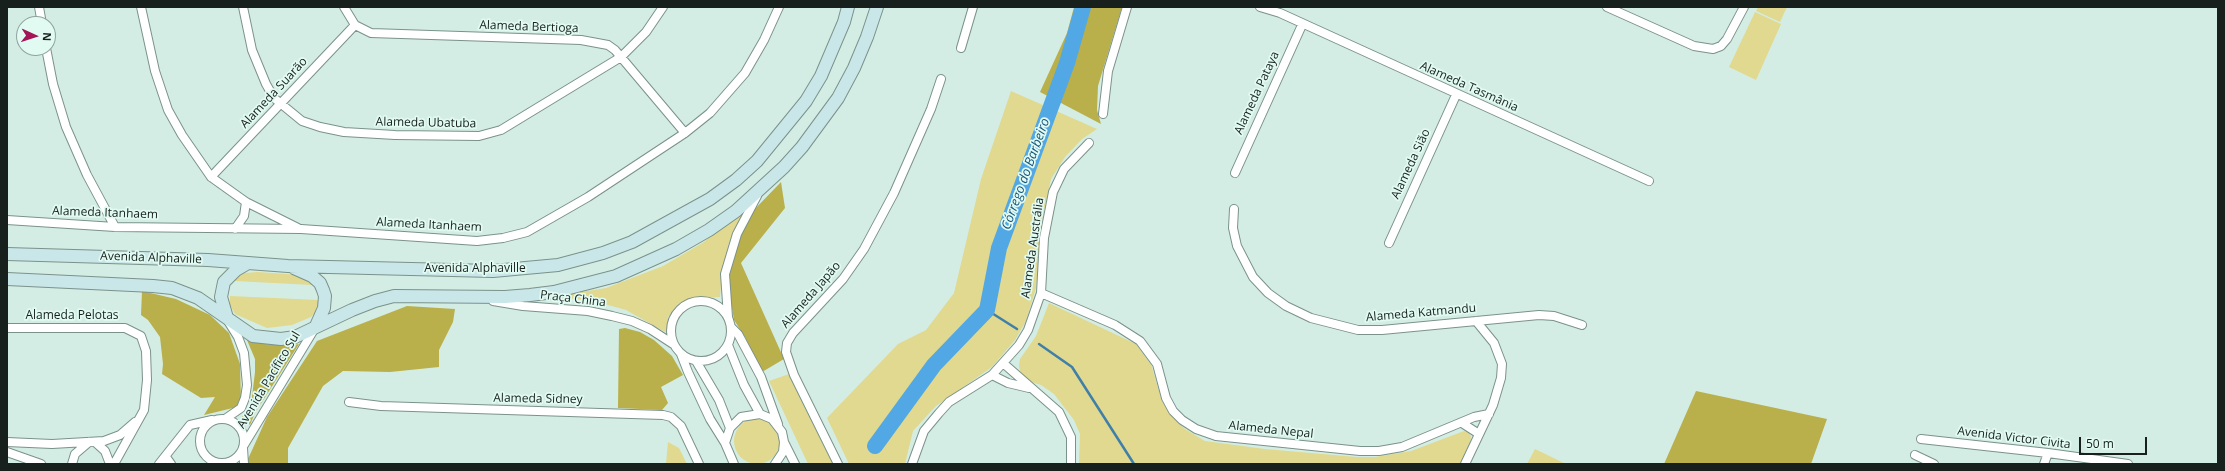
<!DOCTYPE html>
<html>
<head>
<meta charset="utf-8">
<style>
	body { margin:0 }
	#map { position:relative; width:2225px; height:471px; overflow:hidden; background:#d4ede4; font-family:"Open Sans",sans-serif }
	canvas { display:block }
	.frame { position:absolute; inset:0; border:8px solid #17201d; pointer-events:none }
	.north { position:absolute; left:16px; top:16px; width:40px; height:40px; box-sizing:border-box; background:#e1faf2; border:1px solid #90a39d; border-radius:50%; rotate:93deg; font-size:11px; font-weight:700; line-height:16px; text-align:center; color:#17201d }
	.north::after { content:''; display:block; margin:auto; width:14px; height:18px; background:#a41558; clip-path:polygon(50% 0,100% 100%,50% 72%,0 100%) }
	.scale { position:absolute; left:2079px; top:437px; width:68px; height:18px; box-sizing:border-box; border:2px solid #17201d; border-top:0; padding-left:5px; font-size:12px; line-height:14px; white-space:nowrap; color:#17201d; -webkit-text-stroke:3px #e1faf2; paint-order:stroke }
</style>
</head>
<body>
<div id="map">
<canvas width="2225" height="471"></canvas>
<div class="frame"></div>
<div class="north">N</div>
<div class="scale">50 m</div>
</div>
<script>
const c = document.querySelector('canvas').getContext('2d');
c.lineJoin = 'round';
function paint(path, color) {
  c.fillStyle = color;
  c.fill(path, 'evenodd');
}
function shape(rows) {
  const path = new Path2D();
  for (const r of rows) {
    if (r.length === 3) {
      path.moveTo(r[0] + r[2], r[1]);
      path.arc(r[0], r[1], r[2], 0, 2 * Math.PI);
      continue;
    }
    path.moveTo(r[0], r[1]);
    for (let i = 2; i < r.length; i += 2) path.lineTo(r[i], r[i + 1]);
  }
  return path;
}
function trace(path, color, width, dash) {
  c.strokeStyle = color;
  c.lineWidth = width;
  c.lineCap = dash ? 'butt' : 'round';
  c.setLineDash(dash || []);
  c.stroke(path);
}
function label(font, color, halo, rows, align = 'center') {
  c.font = font + ' "Open Sans",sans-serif';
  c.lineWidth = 3.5;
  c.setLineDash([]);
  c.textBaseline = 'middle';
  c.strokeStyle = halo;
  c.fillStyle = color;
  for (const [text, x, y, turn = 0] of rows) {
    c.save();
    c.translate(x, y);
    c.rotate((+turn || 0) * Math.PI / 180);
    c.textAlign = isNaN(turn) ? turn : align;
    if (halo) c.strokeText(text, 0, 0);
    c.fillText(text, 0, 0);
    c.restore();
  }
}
const green = shape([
	[1758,7,1787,7,1780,22,1756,11],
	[1755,12,1781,24,1756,80,1729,67],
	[1011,91,1097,129,1082,139,1065,157,1051,179,1039,234,1039,260,1036,288,1026,321,1015,340,992,367,936,406,913,431,905,464,849,464,827,418,898,344,926,330,954,293,981,179],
	[747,205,729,243,722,273,720,297,687,299,668,317,667,333,626,310,590,300,550,297,606,288,663,266,704,242],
	[258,272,301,275,312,281,313,285,235,281,234,276,244,273],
	[230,296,319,300,318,309,311,317,292,325,267,328,235,314,230,305],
	[1049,303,1136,344,1151,364,1162,401,1170,414,1185,429,1205,441,1265,449,1357,457,1375,457,1411,451,1464,431,1469,432,1471,437,1470,445,1461,464,1079,464,1080,434,1074,420,1054,394,1041,385,1028,381,1021,375,1019,366,1020,359,1036,336],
	[789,374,833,464,808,464,769,381],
	[757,441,23],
	[668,442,679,448,687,464,666,464],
	[1535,449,1566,464,1527,464]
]);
const forest = shape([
	[1074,7,1122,7,1098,86,1097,110,1101,124,1040,92,1067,33],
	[781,182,785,208,741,263,784,359,762,372,745,337,734,320,730,296,730,273,742,231,752,212],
	[142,291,176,299,210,315,229,333,240,364,241,400,237,407,204,415,215,397,201,398,162,374,163,364,160,337,148,320,141,315],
	[407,306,455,309,453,322,439,350,439,367,390,372,343,371,323,386,288,448,288,464,249,464,248,459,267,417,317,341],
	[625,328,640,332,654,340,672,356,683,375,661,387,668,403,662,410,618,408,619,329],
	[247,340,265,344,288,346,299,344,255,413,250,425,242,417,251,405,255,372,255,359],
	[1696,391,1827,419,1811,464,1664,464]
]);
const stream = shape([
	[987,310,1017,329],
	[1039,344,1072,367,1134,464]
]);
const river = shape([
	[875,446,934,365,987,310,999,248,1067,63,1083,7]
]);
const street = shape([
	[39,7,42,24],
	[141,7,155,71,168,110,182,135,211,177,246,202,298,228],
	[243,7,252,50,266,84,274,98,302,121,320,127,344,132,395,135,479,136,501,130,621,57,646,32,663,7],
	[344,7,355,25,371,33,581,40,608,45,615,50,685,133],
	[1260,7,1280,13,1649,181],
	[1607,7,1694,46,1713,49,1721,46,1727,39,1744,7],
	[46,48,53,84,66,127,87,175,115,227],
	[961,48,973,7],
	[1103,114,1108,71,1127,7],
	[1235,173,1302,25],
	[211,177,355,25],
	[1234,209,1233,228,1237,246,1253,277,1268,293,1286,306,1311,318,1358,330,1382,330,1539,315,1554,316,1582,325],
	[7,220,115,227,301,229,477,241,503,238,527,232,588,197,685,133,710,113,745,73,764,40,779,7],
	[235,229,244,216,246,202],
	[1389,243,1456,95],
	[1041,293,1115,325,1140,341,1157,364,1166,398,1173,411,1182,420,1196,429,1216,436,1360,451,1379,451,1402,447,1474,417,1489,414],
	[701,331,30],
	[493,301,523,306,588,311,612,316,632,321,650,329,673,344],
	[728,317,725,274,737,234,757,196],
	[731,327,738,334,761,377,778,424],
	[7,328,125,328,141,336,146,351,147,380,144,410,114,464],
	[728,345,744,385,760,414],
	[681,354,688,372,710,419,725,443],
	[696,361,719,400,730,428],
	[1003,363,1059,412,1071,437,1071,464],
	[992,375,1008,383,1029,388],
	[349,402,381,406,663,415,671,417,681,426,699,464],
	[225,419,241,408,245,398,247,385,244,353,238,337,228,321],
	[222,441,22],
	[1462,423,1479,434],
	[1921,439,2048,453,2128,464],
	[7,442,52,444,104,441,120,435,135,422],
	[95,442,105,451,110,464],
	[784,442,795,464],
	[244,445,315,328],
	[243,448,244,464],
	[7,452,41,464],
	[1915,455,1934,464],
	[166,457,171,464],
	[72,464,75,454,89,442],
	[159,464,190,425,212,420],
	[734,464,725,443,730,428,741,417,760,414,772,419,782,432,784,442,783,452,775,464],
	[838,464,794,375,786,352,787,343,793,333,843,279,864,249,894,193,931,109,941,79],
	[912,464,924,431,939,413,949,402,992,375,1019,345,1028,330,1041,293,1044,238,1053,192,1064,169,1089,143],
	[1465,464,1493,405,1501,378,1502,364,1494,343,1476,321],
	[2044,464,2048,453]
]);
const secondary = shape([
	[7,254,208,260,288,266,493,271,558,265,603,253,632,242,710,199,736,180,757,161,806,101,821,76,844,22,848,7],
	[294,268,312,276,320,283,323,290,325,296,324,308,316,326],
	[7,279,153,286,172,288,198,298,253,336,281,339,295,337,352,310,375,301,394,296,505,297,530,295,554,292,616,276,676,249,709,230,736,211,784,167,802,147,838,98,854,68,867,37,877,7],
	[227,318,221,297,224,282,236,270,248,263]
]);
const streetNames = [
	["Alameda Bertioga",529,27,2],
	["Alameda Tasmânia",1469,87,24],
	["Alameda Suarão",274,93,-47],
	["Alameda Pataya",1257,93,-65],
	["Alameda Ubatuba",426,123,1],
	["Alameda Sião",1411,164,-65],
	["Alameda Itanhaem",105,213,2],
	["Alameda Itanhaem",429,225,3],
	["Alameda Austrália",1033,248,-82],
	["Avenida Alphaville",151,258,2],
	["Avenida Alphaville",475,269],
	["Alameda Japão",811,295,-49],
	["Praça China",573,299,7],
	["Alameda Katmandu",1421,313,-5],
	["Alameda Pelotas",72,316],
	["Avenida Pacífico Sul",269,380,-59],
	["Alameda Sidney",538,399,1],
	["Alameda Nepal",1271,430,6],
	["Avenida Victor Civita",2014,438,7]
];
const waterNames = [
	["Córrego do Barbeiro",1026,174,-70]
];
paint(green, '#e0d98f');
paint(forest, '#b9af4b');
trace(stream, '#407fa8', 2.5);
trace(river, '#52a8e4', 16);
trace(street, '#7b928a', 10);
trace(secondary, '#7b928a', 14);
trace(street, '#fff', 8);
trace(secondary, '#c9e6e9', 12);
label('12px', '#17201d', '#e1faf2', streetNames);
label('italic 13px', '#16567e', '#e1faf2', waterNames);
</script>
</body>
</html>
